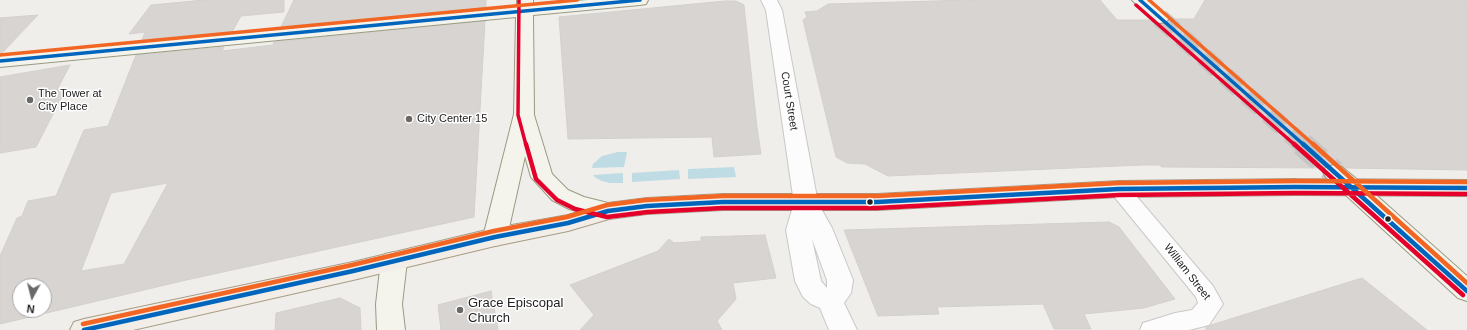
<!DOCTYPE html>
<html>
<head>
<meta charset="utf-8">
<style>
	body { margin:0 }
	#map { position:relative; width:1467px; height:330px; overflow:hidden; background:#f0eeeb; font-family:Arial,sans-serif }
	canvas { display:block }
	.north { position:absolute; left:12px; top:278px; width:40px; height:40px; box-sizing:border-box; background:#fff; border:1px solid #a7a7a7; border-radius:50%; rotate:187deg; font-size:11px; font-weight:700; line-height:16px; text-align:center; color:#222 }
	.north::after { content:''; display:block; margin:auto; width:14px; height:18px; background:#6a6968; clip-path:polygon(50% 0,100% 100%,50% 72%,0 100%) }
</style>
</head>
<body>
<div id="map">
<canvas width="1467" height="330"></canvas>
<div class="north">N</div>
</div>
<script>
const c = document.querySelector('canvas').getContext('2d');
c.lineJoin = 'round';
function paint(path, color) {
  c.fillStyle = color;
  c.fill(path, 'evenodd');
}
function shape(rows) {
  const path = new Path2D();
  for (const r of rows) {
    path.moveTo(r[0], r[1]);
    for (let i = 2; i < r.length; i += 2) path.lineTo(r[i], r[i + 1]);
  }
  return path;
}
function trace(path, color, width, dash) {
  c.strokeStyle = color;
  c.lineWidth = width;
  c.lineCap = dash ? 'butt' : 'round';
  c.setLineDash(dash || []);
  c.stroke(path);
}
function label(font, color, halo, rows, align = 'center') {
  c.font = font + ' Arial,sans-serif';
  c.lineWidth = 3;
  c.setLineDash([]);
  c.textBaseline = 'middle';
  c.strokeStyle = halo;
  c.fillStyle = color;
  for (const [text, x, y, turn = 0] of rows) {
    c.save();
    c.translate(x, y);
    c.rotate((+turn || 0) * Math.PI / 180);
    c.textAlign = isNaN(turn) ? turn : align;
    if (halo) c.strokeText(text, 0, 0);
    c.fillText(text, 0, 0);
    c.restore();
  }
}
const water = shape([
	[618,152,627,152,624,167,592,168,593,164,602,156],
	[734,167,736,177,688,179,688,169],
	[679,170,680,179,632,182,632,173],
	[623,173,623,183,610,183,602,181,596,178,593,175]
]);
const building = shape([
	[204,0,284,0,284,12,241,16,232,32,142,40,145,32,129,34,151,5,204,0],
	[294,0,486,0,486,8,281,27,294,0],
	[969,0,1100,0,1117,20,1149,20,1154,23,1160,24,1166,23,1170,19,1194,19,1205,0,1467,0,1467,170,1346,168,1342,166,1334,164,1326,166,1323,168,1162,167,1159,165,1142,165,888,176,865,164,847,163,836,157,803,20,807,17,805,12,817,11,828,4,969,0],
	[725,1,736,1,744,5,757,128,761,154,714,157,712,137,568,139,559,17,725,1],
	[38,15,2,53,0,53,0,18,38,15],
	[485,21,474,217,182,281,0,324,0,256,17,218,22,216,28,201,56,196,84,130,108,126,136,55,224,47,222,51,273,45,274,42,485,21],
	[168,183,124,264,81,271,111,193,168,183],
	[20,286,44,286,44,310,20,310,20,286],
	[70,65,57,90,66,89,36,147,0,153,0,77,70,65],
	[1109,222,1119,227,1175,299,1144,308,1084,314,1091,329,1054,329,1043,304,937,307,939,314,878,316,844,230,1109,222],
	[765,235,776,278,733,283,736,299,717,321,722,330,580,330,594,315,570,285,658,251,669,239,674,243,701,241,701,237,765,235],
	[1362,278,1427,330,1206,330,1206,327,1211,325,1362,278],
	[491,291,498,330,441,330,438,305,491,291],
	[340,298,360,308,361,330,275,330,276,313,340,298]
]);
const secondaryTunnelFar1 = shape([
	[1160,18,1303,145]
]);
const secondaryTunnel = shape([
	[1302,144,1334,172]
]);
const minor = shape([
	[1119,182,1126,184,1213,286,1223,304,1209,325,1189,330,1140,330,1143,323,1175,313,1192,310,1198,303,1196,297,1112,194,1109,189,1112,184,1119,182]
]);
const tertiary = shape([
	[761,0,777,0,782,10,818,203,832,228,853,280,851,293,844,303,857,330,829,330,820,308,811,304,803,297,795,281,786,230,794,203,766,10,761,0],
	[812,239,827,280,827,288,821,281,812,239]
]);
const secondary = shape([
	[517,0,533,0,533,5,587,0,648,0,646,4,640,5,533,15,534,115,552,174,568,190,584,197,616,205,620,211,616,217,608,219,569,209,552,200,531,177,525,156,507,237,504,243,495,246,486,243,483,237,514,114,516,17,0,67,0,55,517,7,517,0],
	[1132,0,1150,0,1169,18,1166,22,1160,23,1154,22,1132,0],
	[1334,165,1342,167,1376,195,1467,276,1467,301,1458,298,1326,177,1323,172,1326,167,1334,165],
	[394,252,403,254,407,261,402,304,405,330,377,330,376,304,381,261,385,254,394,252]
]);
const primary = shape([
	[1296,179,1467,180,1467,196,1296,195,1119,197,877,210,723,210,647,214,609,219,568,231,495,246,353,280,133,330,70,330,74,322,84,319,353,262,495,228,568,215,608,203,647,198,723,194,877,194,1119,181,1296,179]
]);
const bus1Far1 = shape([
	[1140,0,1304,145],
	[0,61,640,0]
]);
const bus1 = shape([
	[1303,144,1467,291],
	[84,330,353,271,495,237,568,223,608,211,647,206,723,202,877,202,1119,189,1296,187,1467,188]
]);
const bus2Far1 = shape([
	[519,0,518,115,526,145],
	[1136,5,1295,145]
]);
const bus2 = shape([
	[526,144,536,179,557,200,575,209,607,217,648,212,723,208,877,208,1119,195,1296,193,1467,194],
	[1294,144,1463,295]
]);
const bus3Far1 = shape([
	[1149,0,1314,145],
	[0,55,577,0]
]);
const bus3 = shape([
	[1313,144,1467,283],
	[83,324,352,265,494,231,567,217,607,205,646,200,723,196,877,196,1119,183,1296,181,1467,182]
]);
const markers = [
	[30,100,4,"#6a6968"],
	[409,119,4,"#6a6968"],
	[870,202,3.5,"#222"],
	[1388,219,3.5,"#222"],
	[460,310,4,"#6a6968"]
];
const poiNames = [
	["The Tower at",38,94],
	["City Place",38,107],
	["City Center 15",417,119]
];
const streetNames = [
	["Court Street",789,101,81],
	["William Street",1187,272,52]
];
const nearPoinames = [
	["Grace Episcopal",468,303],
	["Church",468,318]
];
paint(water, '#bfdbe3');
paint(building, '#d7d4d2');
trace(building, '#d3d0cc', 1);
trace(secondaryTunnelFar1, '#c7c5c3', 19, [19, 10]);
trace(secondaryTunnel, '#c7c5c3', 24, [24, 12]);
trace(minor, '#c9c8c7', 2);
trace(tertiary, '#c9c8c7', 2);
trace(secondary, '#999a82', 2);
trace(primary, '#a79c86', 2);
paint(minor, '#fdfcfc');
paint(tertiary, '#fdfcfc');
paint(secondary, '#f4f4ed');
paint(primary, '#f3ede7');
trace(bus1Far1, '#0065bd', 3.5);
trace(bus1, '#0065bd', 4.5);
trace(bus2Far1, '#e4002b', 3.5);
trace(bus2, '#e4002b', 4.5);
trace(bus3Far1, '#f26522', 3.5);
trace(bus3, '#f26522', 4.5);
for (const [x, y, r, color] of markers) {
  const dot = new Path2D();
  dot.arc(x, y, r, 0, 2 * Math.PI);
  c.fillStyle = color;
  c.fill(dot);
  trace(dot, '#fff', 1.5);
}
label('11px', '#222', '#fff', poiNames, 'left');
label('11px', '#222', '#fff', streetNames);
label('13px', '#222', '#fff', nearPoinames, 'left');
</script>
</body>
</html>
